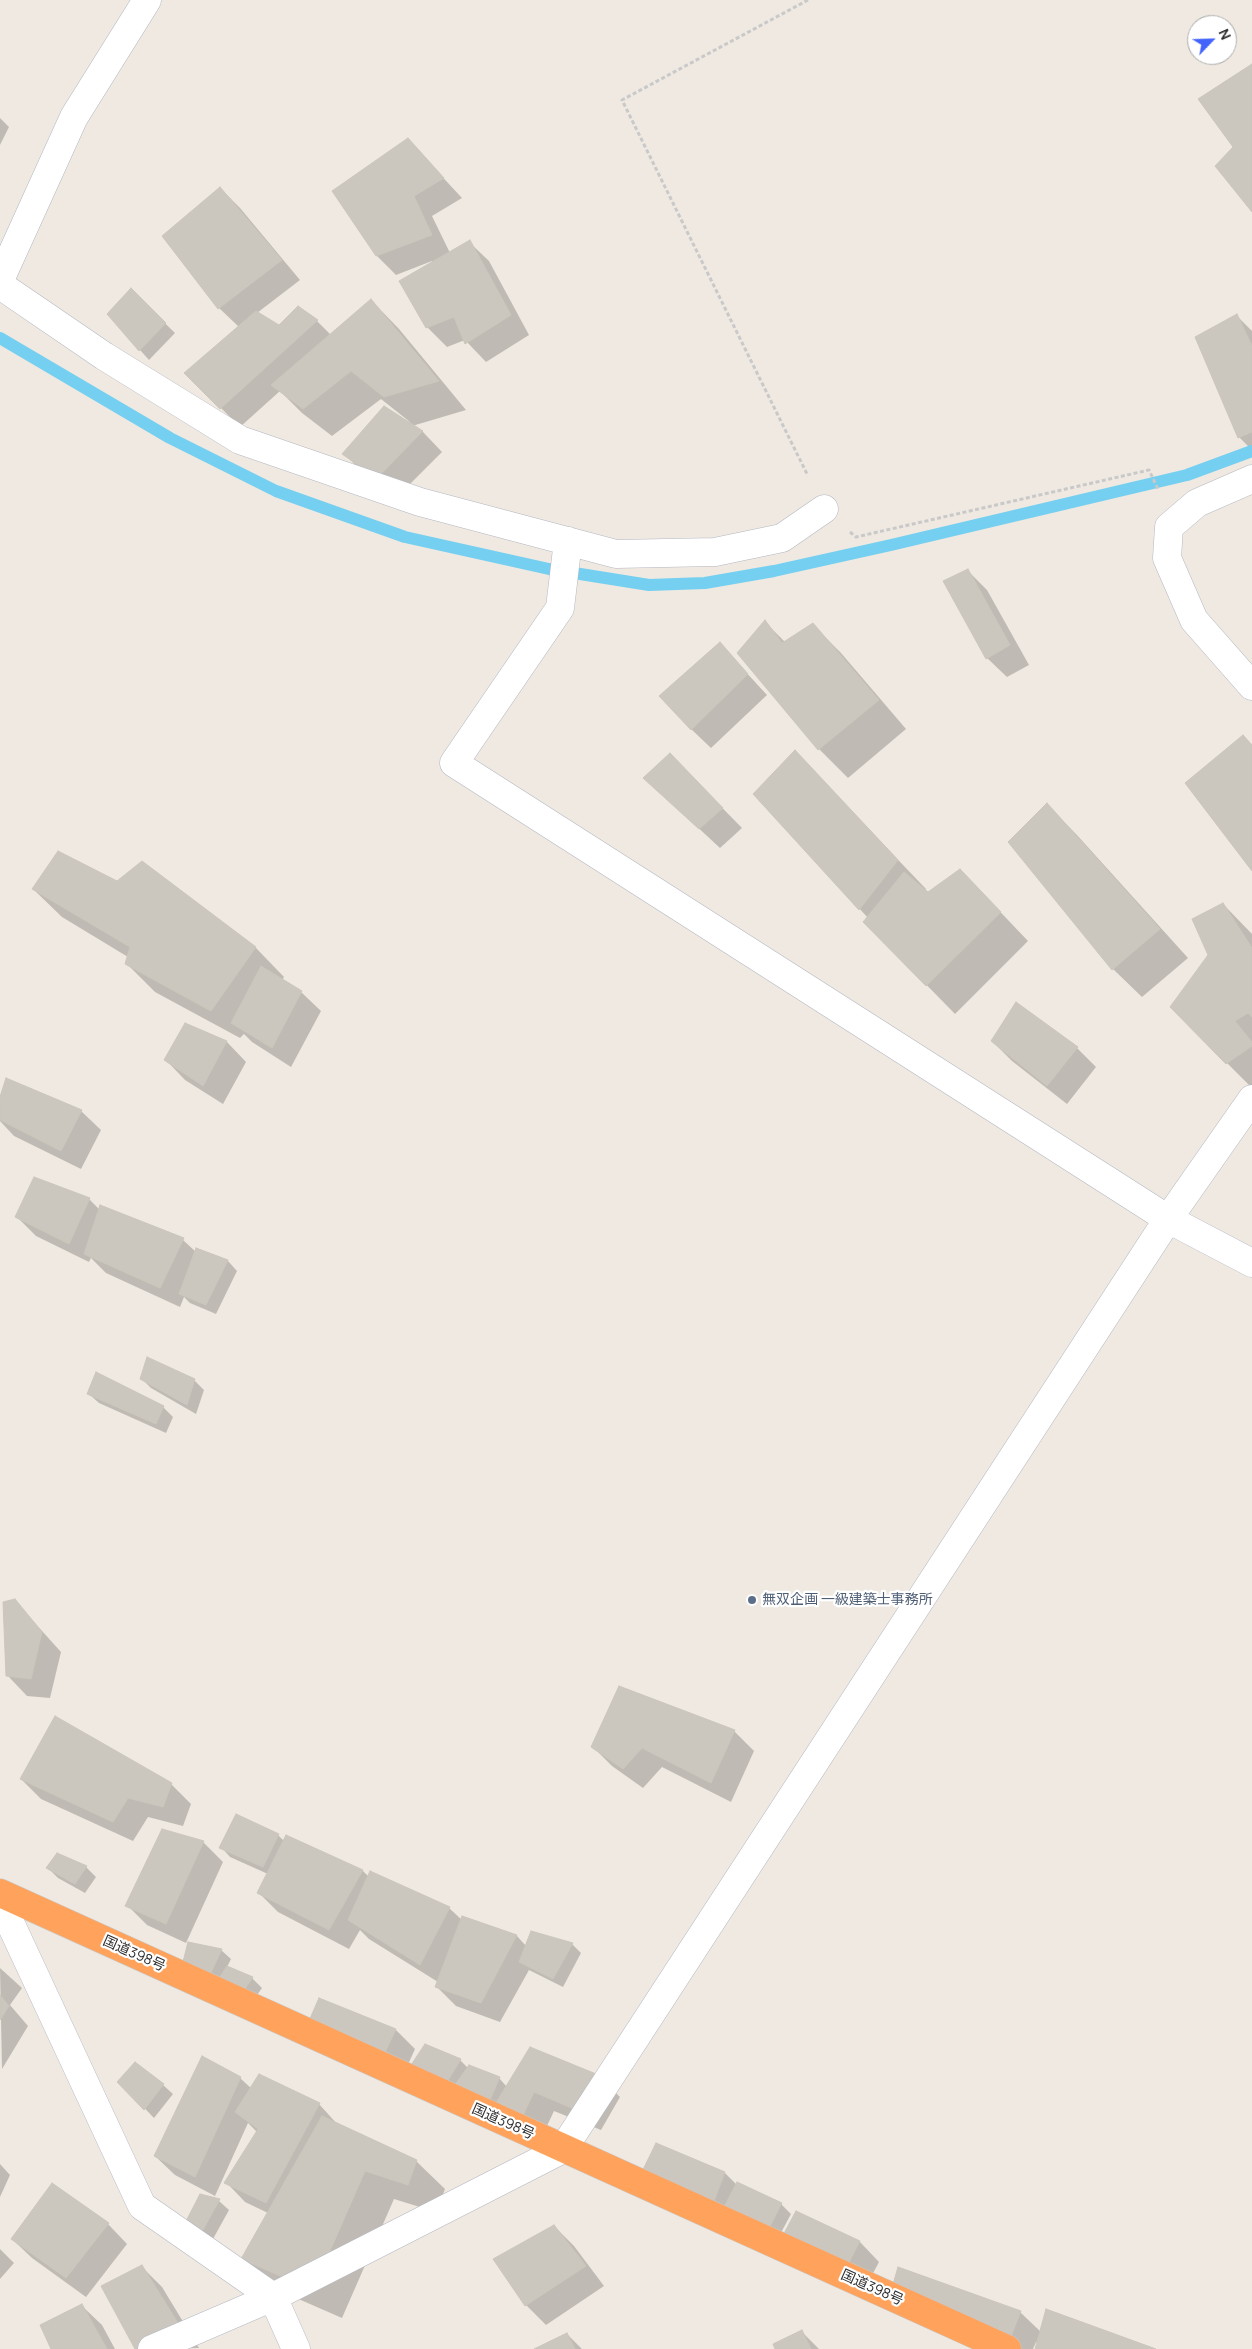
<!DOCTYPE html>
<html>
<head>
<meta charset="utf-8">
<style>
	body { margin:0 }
	#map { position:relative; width:1252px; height:2349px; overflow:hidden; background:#efe9e1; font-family:Manrope,sans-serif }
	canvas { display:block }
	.north { position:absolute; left:1187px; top:15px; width:50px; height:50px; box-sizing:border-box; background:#fff; border:1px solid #ababab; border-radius:50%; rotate:66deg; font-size:14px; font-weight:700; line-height:20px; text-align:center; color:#2e2e2e }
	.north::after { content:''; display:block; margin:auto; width:18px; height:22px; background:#4264fb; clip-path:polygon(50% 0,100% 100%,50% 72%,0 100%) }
</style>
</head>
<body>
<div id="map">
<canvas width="1252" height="2349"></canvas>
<div class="north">N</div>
</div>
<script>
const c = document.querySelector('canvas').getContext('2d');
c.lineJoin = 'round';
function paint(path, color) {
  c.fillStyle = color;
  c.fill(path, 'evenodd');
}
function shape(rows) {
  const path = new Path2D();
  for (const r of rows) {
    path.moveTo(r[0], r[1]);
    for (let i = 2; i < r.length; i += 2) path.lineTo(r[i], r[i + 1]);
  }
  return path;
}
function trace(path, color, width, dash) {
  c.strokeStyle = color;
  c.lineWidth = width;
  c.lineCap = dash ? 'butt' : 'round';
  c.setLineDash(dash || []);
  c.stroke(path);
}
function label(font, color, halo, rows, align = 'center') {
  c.font = font + ' Manrope,"Noto Sans JP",sans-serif';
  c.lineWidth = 4.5;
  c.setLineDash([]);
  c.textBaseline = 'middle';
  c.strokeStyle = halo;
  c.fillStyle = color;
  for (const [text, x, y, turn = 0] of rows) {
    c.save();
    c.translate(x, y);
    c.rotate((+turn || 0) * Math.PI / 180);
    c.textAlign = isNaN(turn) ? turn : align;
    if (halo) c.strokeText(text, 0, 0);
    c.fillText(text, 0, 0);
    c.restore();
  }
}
const shadow = shape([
	[0,118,9,127,0,145],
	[408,140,462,198,432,216,450,253,469,242,489,261,529,335,486,362,465,340,447,347,427,327,432,261,396,275,376,255],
	[220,188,240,208,300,280,257,313,279,327,317,321,331,335,371,300,399,329,466,410,412,426,423,432,442,452,397,497,364,473,344,454,410,422,381,399,332,436,302,413,280,391,240,427,186,373,239,327,219,308],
	[131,290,175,333,149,360,140,350],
	[1237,316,1252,331,1252,450,1239,437],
	[968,571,987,590,1029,665,1007,677,987,658],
	[765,622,786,643,813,625,841,653,906,729,848,778,819,749,739,653],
	[720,644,767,695,711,748,691,729],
	[795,752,926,889,925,891,928,893,988,899,1028,941,955,1014,865,922,868,918,755,794],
	[689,774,742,828,720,848,665,797],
	[1047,805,1076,834,1188,958,1142,997,1113,969],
	[142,863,256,948,284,977,282,980,301,992,321,1011,291,1067,252,1042,244,1034,240,1038,155,992,127,964,128,957,62,917,33,889,118,882],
	[1223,904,1252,934,1252,1088,1171,1007,1210,955],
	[185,1025,227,1042,246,1062,223,1104,185,1080,166,1060],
	[992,1041,1077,1048,1096,1067,1067,1104,1012,1061],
	[0,1100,81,1111,101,1130,81,1169,14,1136,0,1121],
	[89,1199,100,1210,101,1207,183,1240,196,1252,197,1250,228,1261,237,1271,216,1314,190,1303,184,1297,180,1307,106,1273,91,1258,89,1262,36,1236,16,1216],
	[142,1379,194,1380,204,1390,196,1414,151,1388],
	[89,1394,163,1407,173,1417,166,1433,99,1403],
	[15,1601,61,1652,50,1698,27,1696,8,1676],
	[734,1731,754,1751,731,1802,662,1767,643,1788,612,1766,592,1746],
	[21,1779,171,1784,191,1804,183,1826,148,1817,133,1841,41,1799],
	[278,1835,284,1841,287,1836,363,1871,369,1877,449,1908,462,1920,463,1918,517,1936,526,1946,572,1944,581,1953,563,1987,529,1970,500,2022,456,2006,436,1986,438,1982,369,1939,360,1930,349,1949,278,1912,259,1893,268,1874,230,1857,221,1847],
	[203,1842,223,1862,186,1943,147,1925,127,1905],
	[58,1854,86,1867,96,1877,85,1893,58,1878,48,1868],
	[221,1950,231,1959,227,1967,252,1978,262,1988,250,2005,192,1979],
	[0,1968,22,1988,10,2005,28,2026,2,2069],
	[396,2030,415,2049,401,2080,327,2047],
	[460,2060,468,2068,499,2078,507,2087,600,2077,620,2097,601,2130,554,2111,538,2145,420,2077],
	[240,2078,252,2089,319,2104,338,2125,416,2161,445,2189,436,2212,394,2199,342,2318,271,2287,243,2259,268,2213,245,2202,226,2182,257,2132,248,2123,215,2196,175,2175,155,2156],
	[119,2082,163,2085,173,2094,154,2118],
	[657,2145,725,2173,737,2185,781,2204,791,2214,776,2242,733,2223],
	[0,2164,10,2175,0,2197],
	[200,2195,219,2201,229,2210,208,2248,193,2240],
	[797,2213,860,2242,879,2262,863,2292],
	[108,2224,127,2244,86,2297,32,2258,12,2239],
	[554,2226,574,2246,604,2286,546,2325,526,2305],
	[0,2249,14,2263,0,2279],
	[142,2267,162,2287,199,2348,136,2349],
	[82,2306,102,2325,115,2349,53,2349],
	[1020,2312,1041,2332,1153,2349,1036,2349,1038,2342,1036,2342,1033,2349,995,2349],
	[802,2332,819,2349,776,2349],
	[567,2334,582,2349,537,2349]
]);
const stream = shape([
	[0,338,170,438,276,491,405,537,549,569,649,585,705,583,774,571,891,545,1187,475,1252,451]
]);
const building = shape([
	[1252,64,1252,212,1215,166,1233,147,1198,99,1252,64],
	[408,138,444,178,414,196,432,235,376,256,332,191,408,138],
	[220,187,282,260,218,309,162,236,220,187],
	[470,240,511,315,465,344,454,317,426,328,399,281,470,240],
	[131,288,166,323,139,351,107,314,131,288],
	[371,299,439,381,384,397,351,371,303,409,271,385,371,299],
	[298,306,318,320,220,409,184,373,256,311,279,325,298,306],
	[1237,314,1252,346,1252,432,1238,438,1195,337,1237,314],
	[384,406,423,431,377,478,342,454,384,406],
	[968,569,1010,645,986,659,943,581,968,569],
	[765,620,782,643,813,623,879,700,818,750,737,653,765,620],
	[720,642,748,674,691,730,659,696,720,642],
	[1243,735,1252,745,1252,871,1185,783,1243,735],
	[795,750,898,860,859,910,753,794,795,750],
	[670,753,723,808,699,829,643,778,670,753],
	[1047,803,1160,929,1112,970,1008,842,1047,803],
	[58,851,117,881,142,861,256,947,211,1011,125,964,130,947,32,889,58,851],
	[960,869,1001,912,926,986,863,922,904,872,928,892,960,869],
	[1223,903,1252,948,1252,1017,1248,1013,1235,1021,1252,1042,1252,1046,1226,1064,1170,1007,1208,955,1192,919,1223,903],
	[261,966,302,991,272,1048,231,1023,261,966],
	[1016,1002,1078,1047,1047,1086,991,1041,1016,1002],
	[185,1023,227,1041,203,1086,164,1060,185,1023],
	[6,1078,82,1110,61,1151,0,1120,0,1097,6,1078],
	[34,1177,90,1198,69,1244,15,1217,34,1177],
	[100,1205,184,1238,160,1288,84,1254,100,1205],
	[196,1248,228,1260,206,1305,179,1294,196,1248],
	[147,1357,195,1379,187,1405,140,1379,147,1357],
	[96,1372,164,1406,156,1424,87,1394,96,1372],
	[15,1599,42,1632,31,1679,6,1676,3,1602,15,1599],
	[619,1686,735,1730,711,1783,642,1748,623,1769,591,1747,619,1686],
	[55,1716,172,1783,163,1807,128,1798,113,1822,20,1779,55,1716],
	[236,1814,279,1834,263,1867,219,1848,236,1814],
	[162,1829,204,1841,166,1924,125,1906,162,1829],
	[286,1835,363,1870,329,1930,257,1893,286,1835],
	[57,1853,87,1866,75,1884,46,1868,57,1853],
	[370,1871,450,1907,420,1965,348,1920,370,1871],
	[462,1916,517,1935,481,2003,435,1987,462,1916],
	[531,1931,573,1943,553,1979,519,1962,531,1931],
	[188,1942,222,1949,208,1979,181,1970,188,1942],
	[227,1966,253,1977,240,1996,216,1983,227,1966],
	[0,1995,9,2006,0,2020,0,1995],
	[319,1998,396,2029,381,2061,306,2028,319,1998],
	[425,2044,461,2059,444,2087,409,2068,425,2044],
	[530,2047,601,2076,581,2112,534,2092,518,2126,491,2111,530,2047],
	[202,2056,241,2077,195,2177,154,2156,202,2056],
	[135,2062,164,2084,144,2110,117,2082,135,2062],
	[469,2065,500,2077,487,2107,452,2089,469,2065],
	[259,2074,320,2103,266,2203,224,2183,258,2129,235,2112,259,2074],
	[322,2116,417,2160,408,2185,365,2171,313,2290,241,2259,322,2116],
	[656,2143,725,2172,710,2212,639,2178,656,2143],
	[737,2182,782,2203,766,2234,721,2213,737,2182],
	[52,2183,109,2223,66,2278,11,2239,52,2183],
	[200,2194,220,2199,198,2239,181,2231,200,2194],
	[796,2211,860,2241,843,2274,780,2241,796,2211],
	[554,2225,586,2266,525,2306,493,2259,554,2225],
	[142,2265,181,2328,144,2349,135,2349,101,2286,142,2265],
	[898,2267,1021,2311,1008,2344,890,2295,898,2267],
	[82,2304,107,2349,51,2349,40,2325,82,2304],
	[1046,2309,1156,2349,1035,2349,1046,2309],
	[802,2330,811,2349,775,2349,773,2344,802,2330],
	[567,2333,575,2349,534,2349,567,2333]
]);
const path = shape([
	[808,0,622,100,808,476],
	[850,532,856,537,1149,470,1158,489]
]);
const minor = shape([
	[0,280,74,117,147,0],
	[0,285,104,356,240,440,420,502,616,554,715,552,782,538,824,509],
	[1252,479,1197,503,1169,527,1167,558,1194,620,1252,686],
	[568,541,560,608,454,763,1168,1219,1252,1263],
	[0,1901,142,2206,273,2297,296,2349],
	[152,2349,273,2297,563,2149,1168,1219,1252,1099]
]);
const highway = shape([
	[0,1893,1007,2349]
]);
const markers = [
	[752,1600,5,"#5c6f8a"]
];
const serviceNames = [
	["無双企画 一級建築士事務所",762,1600]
];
const streetNames = [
	["国道398号",134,1954,24],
	["国道398号",503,2122,24],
	["国道398号",872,2288,24]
];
paint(shadow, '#0003');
trace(stream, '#75cff0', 12);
paint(building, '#cbc7bf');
trace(building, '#cbc5ba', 1);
trace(minor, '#b4b7c1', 29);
trace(highway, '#c9c9c9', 29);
trace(path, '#c9c9c9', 3, [4, 2.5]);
trace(minor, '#fff', 28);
trace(highway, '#ffa35c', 28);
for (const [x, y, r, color] of markers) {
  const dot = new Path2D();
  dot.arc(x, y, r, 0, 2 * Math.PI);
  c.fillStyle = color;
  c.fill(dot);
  trace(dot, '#fff', 2);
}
label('14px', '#4e5e75', '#fff', serviceNames, 'left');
label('14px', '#2e2e2e', '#fff', streetNames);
</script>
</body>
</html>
